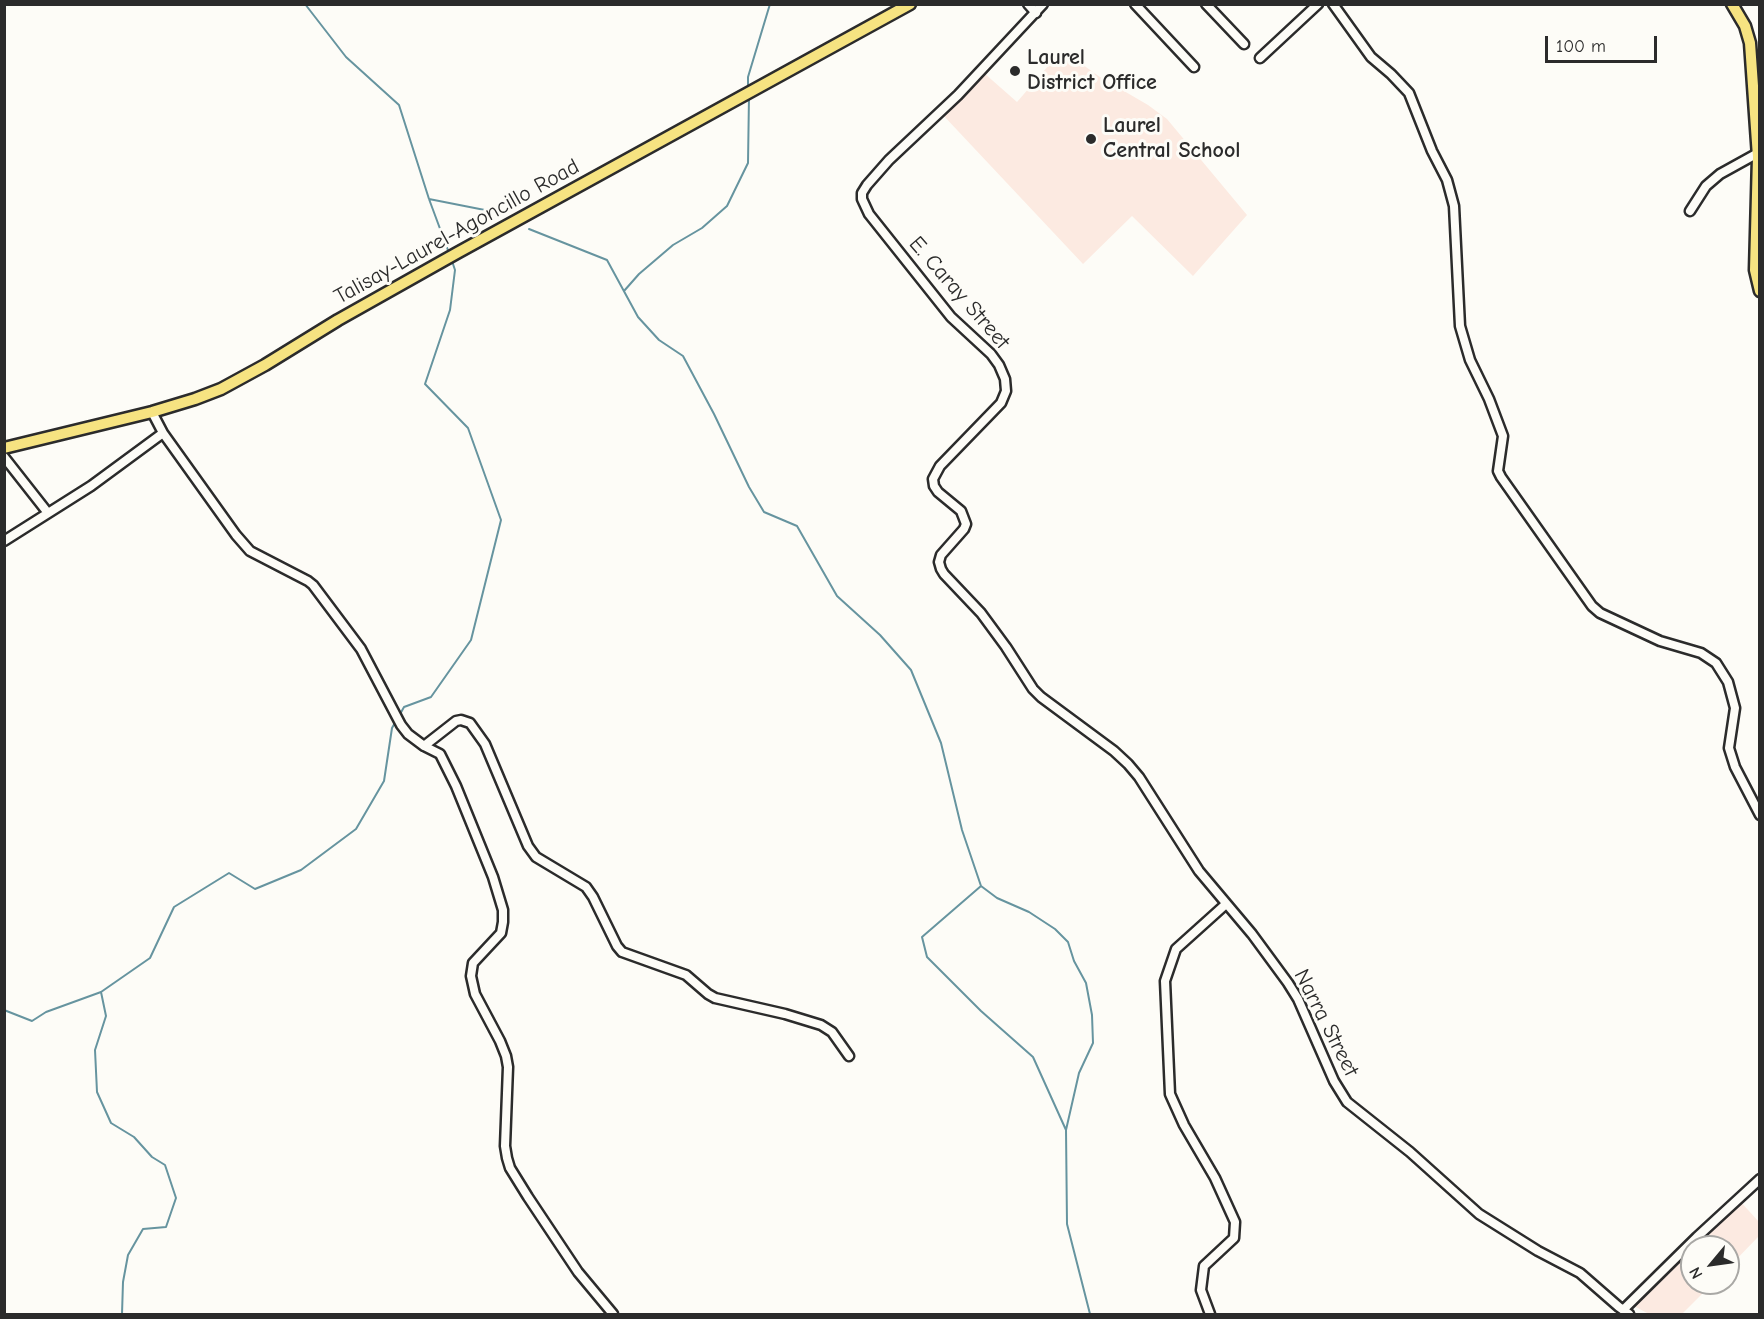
<!DOCTYPE html>
<html>
<head>
<meta charset="utf-8">
<style>
	body { margin:0 }
	#map { position:relative; width:1764px; height:1319px; overflow:hidden; background:#fdfcf7; font-family:"Comic Neue",sans-serif }
	canvas { display:block }
	.frame { position:absolute; inset:0; border:6px solid #2b2b2b; pointer-events:none }
	.north { position:absolute; left:1680px; top:1235px; width:60px; height:60px; box-sizing:border-box; background:#fdfcf7; border:2px solid #a9a8a5; border-radius:50%; rotate:241deg; font-size:16px; font-weight:700; line-height:24px; text-align:center; color:#2b2b2b }
	.north::after { content:''; display:block; margin:auto; width:21px; height:27px; background:#2b2b2b; clip-path:polygon(50% 0,100% 100%,50% 72%,0 100%) }
	.scale { position:absolute; left:1545px; top:36px; width:112px; height:27px; box-sizing:border-box; border:3px solid #2b2b2b; border-top:0; padding-left:8px; font-size:18px; line-height:21px; white-space:nowrap; color:#2b2b2b; -webkit-text-stroke:4px #fdfcf7; paint-order:stroke }
</style>
</head>
<body>
<div id="map">
<canvas width="1764" height="1319"></canvas>
<div class="frame"></div>
<div class="north">N</div>
<div class="scale">100 m</div>
</div>
<script>
const c = document.querySelector('canvas').getContext('2d');
c.lineJoin = 'round';
function paint(path, color) {
  c.fillStyle = color;
  c.fill(path, 'evenodd');
}
function shape(rows) {
  const path = new Path2D();
  for (const r of rows) {
    path.moveTo(r[0], r[1]);
    for (let i = 2; i < r.length; i += 2) path.lineTo(r[i], r[i + 1]);
  }
  return path;
}
function trace(path, color, width, dash) {
  c.strokeStyle = color;
  c.lineWidth = width;
  c.lineCap = dash ? 'butt' : 'round';
  c.setLineDash(dash || []);
  c.stroke(path);
}
function label(font, color, halo, rows, align = 'center') {
  c.font = font + ' "Comic Neue",sans-serif';
  c.lineWidth = 6;
  c.setLineDash([]);
  c.textBaseline = 'middle';
  c.strokeStyle = halo;
  c.fillStyle = color;
  for (const [text, x, y, turn = 0] of rows) {
    c.save();
    c.translate(x, y);
    c.rotate((+turn || 0) * Math.PI / 180);
    c.textAlign = isNaN(turn) ? turn : align;
    if (halo) c.strokeText(text, 0, 0);
    c.fillText(text, 0, 0);
    c.restore();
  }
}
const built = shape([
	[1062,50,1100,77,1148,105,1167,119,1247,215,1193,276,1132,216,1083,264,942,114,984,73,1017,102],
	[1739,1200,1759,1222,1759,1236,1728,1268,1728,1247,1692,1247,1692,1283,1713,1283,1682,1314,1649,1314,1630,1304]
]);
const stream = shape([
	[305,4,346,57,399,105,429,199,449,253],
	[748,87,748,77,770,4],
	[429,199,505,214],
	[529,229,607,260,638,317,659,340,683,356,714,414,749,487,764,512,797,526,837,596,880,635,911,670,941,743,962,830,981,886,922,937,927,957,981,1011,1033,1057,1066,1130,1067,1224,1090,1314],
	[624,291,639,274,673,245,702,228,727,206,748,163,749,96],
	[399,716,404,707,431,697,471,640,501,520,468,428,425,384,450,310,455,270,452,261],
	[981,886,997,898,1029,912,1055,929,1068,942,1074,961,1086,983,1092,1015,1093,1043,1079,1073,1066,1130],
	[101,992,106,1016,95,1050,97,1092,111,1123,134,1137,152,1157,165,1165,176,1198,166,1227,143,1229,128,1255,123,1282,122,1314],
	[4,1010,32,1021,46,1012,101,992,150,958,174,907,229,873,255,889,301,870,356,829,384,781,392,728,396,721]
]);
const minor = shape([
	[1028,4,1036,13],
	[1043,4,958,95,889,160,867,185,862,193,862,199,869,214,951,317,991,354,999,365,1005,379,1006,391,1001,403,940,466,933,479,934,486,938,492,961,511,966,524,964,529,941,555,939,562,941,569,944,574,981,613,1006,647,1033,689,1041,697,1114,751,1128,764,1139,777,1199,871,1252,934,1288,983,1298,999,1334,1081,1347,1102,1410,1152,1479,1214,1538,1251,1580,1273,1619,1307,1629,1314],
	[1135,4,1194,67],
	[1206,4,1244,44],
	[1333,4,1371,57,1391,74,1409,93,1432,151,1447,180,1454,206,1460,326,1470,360,1489,399,1503,436,1498,471,1501,477,1592,606,1600,613,1660,641,1701,653,1716,663,1728,682,1735,708,1729,748,1735,767,1760,815],
	[1260,58,1318,4],
	[1690,211,1706,186,1720,174,1758,153],
	[152,412,163,433,236,535,250,551,308,581,313,585,361,649,401,725,408,734,424,746,440,754,456,786,493,877,503,910,503,922,501,933,473,963,471,976,475,994,500,1041,506,1056,508,1067,505,1146,507,1158,510,1168,528,1197,578,1272,613,1314],
	[4,457,48,513],
	[4,541,91,486,163,433],
	[424,746,456,721,461,720,470,723,485,744,528,846,536,857,586,887,593,897,617,946,622,952,686,975,708,994,715,998,785,1014,821,1025,832,1032,849,1056],
	[1623,1310,1697,1237,1760,1179],
	[1210,1314,1201,1290,1204,1266,1234,1238,1235,1222,1215,1178,1184,1125,1170,1094,1165,981,1176,949,1226,904]
]);
const major = shape([
	[1732,4,1745,26,1750,43,1758,157,1755,270,1760,291],
	[4,448,152,412,195,399,221,389,265,365,338,320,457,253,910,4]
]);
const markers = [
	[1015,71,6,"#2b2b2b"],
	[1091,139,6,"#2b2b2b"]
];
const poiNames = [
	["Laurel",1027,58],
	["District Office",1027,83],
	["Laurel",1103,126],
	["Central School",1103,151]
];
const streetNames = [
	["Talisay-Laurel-Agoncillo Road",457,232,-29],
	["E. Caray Street",959,293,49],
	["Narra Street",1326,1023,63]
];
paint(built, '#fceae1');
trace(stream, '#66949f', 2);
trace(minor, '#2b2b2b', 13);
trace(major, '#2b2b2b', 15);
trace(minor, '#fdfcf7', 8);
trace(major, '#f6e381', 10);
for (const [x, y, r, color] of markers) {
  const dot = new Path2D();
  dot.arc(x, y, r, 0, 2 * Math.PI);
  c.fillStyle = color;
  c.fill(dot);
  trace(dot, '#fdfcf7', 2);
}
label('bold 22px', '#2b2b2b', '#fdfcf7', poiNames, 'left');
label('22px', '#2b2b2b', '#fdfcf7', streetNames);
</script>
</body>
</html>
